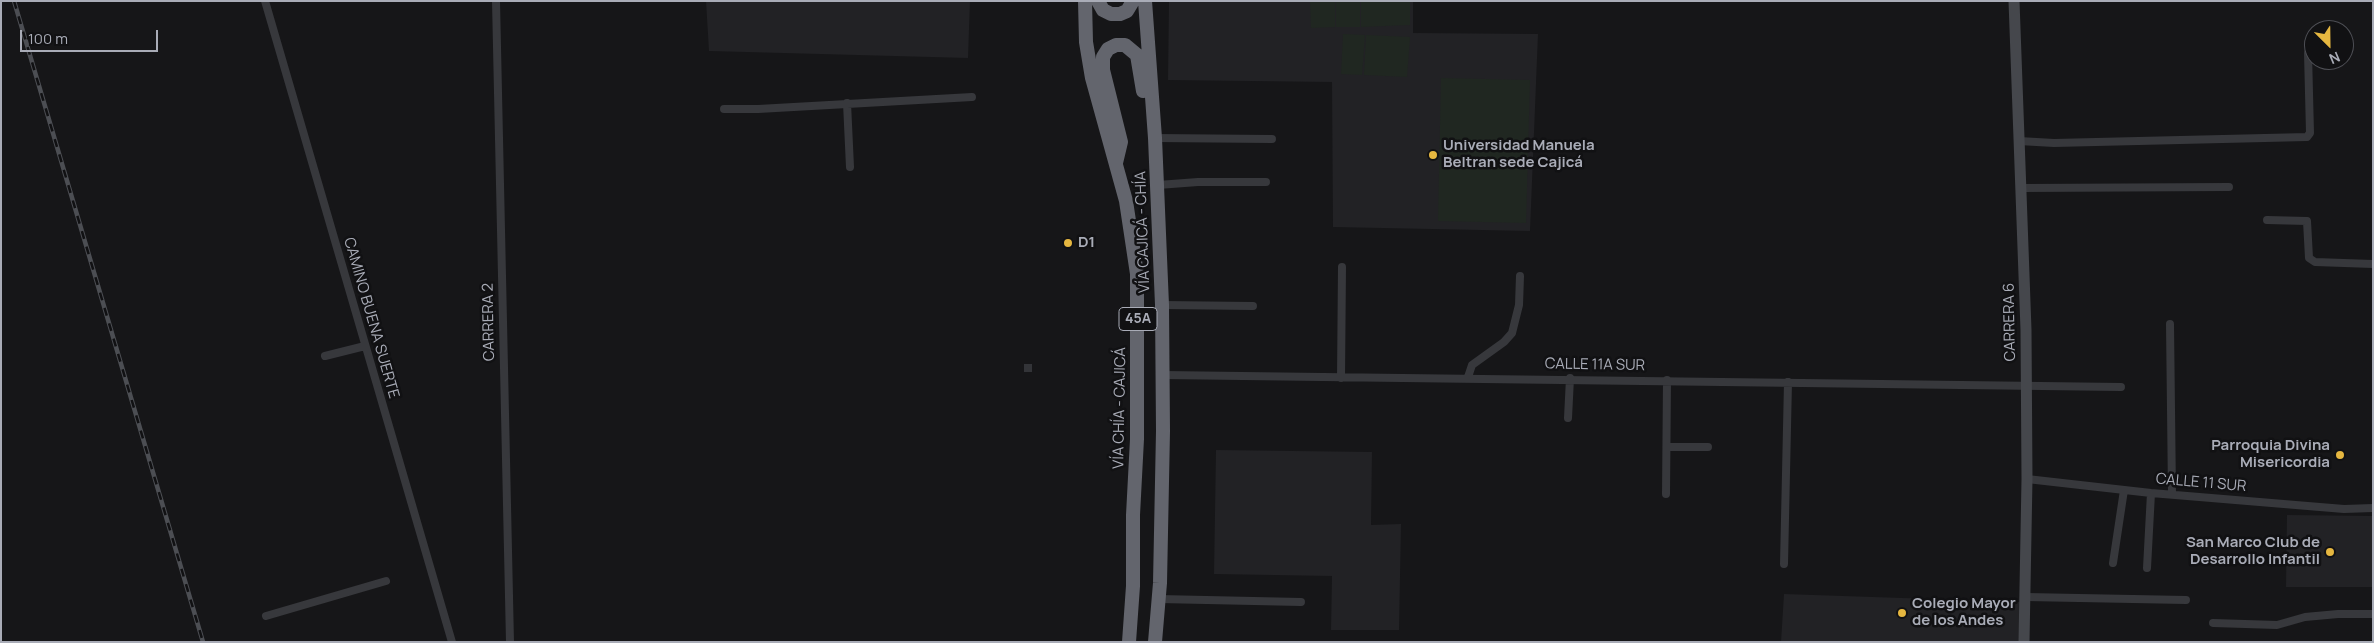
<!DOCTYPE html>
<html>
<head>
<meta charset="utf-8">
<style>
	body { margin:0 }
	#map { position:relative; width:2374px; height:643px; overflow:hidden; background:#161618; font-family:Manrope,sans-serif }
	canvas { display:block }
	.frame { position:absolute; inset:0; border:2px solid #a9acb7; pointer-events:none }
	.north { position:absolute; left:2304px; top:20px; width:50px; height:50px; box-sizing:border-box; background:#111113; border:1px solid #4e4f55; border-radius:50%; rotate:157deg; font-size:14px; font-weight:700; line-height:20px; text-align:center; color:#a9acb7 }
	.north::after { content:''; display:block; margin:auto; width:18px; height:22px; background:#e6b740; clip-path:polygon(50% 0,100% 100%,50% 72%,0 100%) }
	.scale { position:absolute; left:20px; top:30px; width:138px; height:22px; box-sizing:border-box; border:2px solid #a9acb7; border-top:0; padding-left:6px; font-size:15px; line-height:18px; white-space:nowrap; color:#a9acb7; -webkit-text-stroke:4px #111113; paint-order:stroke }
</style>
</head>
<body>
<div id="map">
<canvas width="2374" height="643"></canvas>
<div class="frame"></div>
<div class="north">N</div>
<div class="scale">100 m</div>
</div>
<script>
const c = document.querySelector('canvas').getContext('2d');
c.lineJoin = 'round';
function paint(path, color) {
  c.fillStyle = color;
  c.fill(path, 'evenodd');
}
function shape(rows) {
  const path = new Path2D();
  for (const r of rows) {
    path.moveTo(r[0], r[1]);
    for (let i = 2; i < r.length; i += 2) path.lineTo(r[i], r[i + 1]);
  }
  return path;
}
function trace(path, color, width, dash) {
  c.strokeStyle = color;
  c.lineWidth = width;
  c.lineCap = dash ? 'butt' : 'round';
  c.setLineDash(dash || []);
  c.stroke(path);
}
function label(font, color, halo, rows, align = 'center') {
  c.font = font + ' Manrope,sans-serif';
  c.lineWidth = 5;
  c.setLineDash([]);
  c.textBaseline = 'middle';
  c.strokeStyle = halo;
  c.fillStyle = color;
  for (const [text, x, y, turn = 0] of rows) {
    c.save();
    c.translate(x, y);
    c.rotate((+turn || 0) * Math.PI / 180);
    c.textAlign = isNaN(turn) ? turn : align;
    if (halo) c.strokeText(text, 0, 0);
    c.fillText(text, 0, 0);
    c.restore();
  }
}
const built = shape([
	[706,1,970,1,968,58,709,51],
	[1169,1,1413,1,1413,33,1538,34,1530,231,1333,227,1332,82,1168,80],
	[1216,450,1372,452,1371,525,1401,524,1399,630,1331,630,1332,576,1214,574],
	[2287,515,2373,516,2373,587,2286,587],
	[1784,594,2021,602,2020,642,1781,642]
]);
const green = shape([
	[1310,1,1335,1,1335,27,1311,28],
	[1336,1,1360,1,1360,27,1336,27],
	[1361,1,1410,1,1410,25,1361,27],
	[1343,34,1365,35,1362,75,1341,74],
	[1366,35,1410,37,1407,77,1364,75],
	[1441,78,1530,80,1526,223,1438,221]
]);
const streetTunnel = shape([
	[1024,368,1032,368]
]);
const street = shape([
	[265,1,452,642],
	[496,1,510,642],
	[847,103,850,167],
	[724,109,758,109,972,97],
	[1155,138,1272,139],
	[2019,141,2054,143,2307,137,2310,133,2308,53],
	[1158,185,1198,182,1266,182],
	[2022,188,2229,187],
	[2267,220,2307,221,2309,258,2315,262,2373,264],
	[1162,305,1253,306],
	[2170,324,2172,494],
	[325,356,365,346],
	[1163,375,2121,387],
	[1468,377,1472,365,1504,342,1512,333,1519,305,1520,276],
	[1341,378,1342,267],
	[1568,418,1570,378],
	[1667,447,1708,447],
	[2027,479,2151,493,2344,509,2373,508],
	[1666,494,1667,380],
	[2113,563,2124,490],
	[1784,564,1788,382],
	[2147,568,2151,493],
	[2026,597,2186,600],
	[1159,599,1301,602],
	[266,616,386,581],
	[2213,623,2277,625,2305,617,2338,614,2373,614]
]);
const secondary = shape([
	[2014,1,2026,330,2027,479,2024,642]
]);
const highway = shape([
	[1085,1,1086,42,1092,78,1126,201,1137,274,1137,439,1133,515,1133,586,1129,642],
	[1098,1,1103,10,1111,14,1120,14,1127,11,1133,1],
	[1145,1,1155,138,1162,305,1163,431,1160,583,1155,642],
	[1116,163,1121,142,1103,70,1103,57,1108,49,1116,45,1125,45,1137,55,1143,91]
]);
const rail = shape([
	[14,1,203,642]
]);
const markers = [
	[1433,155,5,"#e6b740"],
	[1068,243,5,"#e6b740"],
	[2340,455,5,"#e6b740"],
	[2330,552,5,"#e6b740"],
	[1902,613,5,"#e6b740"]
];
const shields = [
	[1138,319,38]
];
const shieldNames = [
	["45A",1138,319]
];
const poiNames = [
	["Universidad Manuela",1443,146],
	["Beltran sede Cajicá",1443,163],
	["D1",1078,243],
	["Parroquia Divina",2330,446,"right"],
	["Misericordia",2330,463,"right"],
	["San Marco Club de",2320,543,"right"],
	["Desarrollo Infantil",2320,560,"right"],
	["Colegio Mayor",1912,604],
	["de los Andes",1912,621]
];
const streetNames = [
	["VÍA CAJICÁ - CHÍA",1143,232,-92],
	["CAMINO BUENA SUERTE",371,318,74],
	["CARRERA 2",489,322,-91],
	["CARRERA 6",2010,322,-91],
	["CALLE 11A SUR",1595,365,1],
	["VÍA CHÍA - CAJICÁ",1120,408,-89],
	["CALLE 11 SUR",2201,483,5]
];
paint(built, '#222225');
paint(green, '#202721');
trace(streetTunnel, '#333438', 8, [8, 4]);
trace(street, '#37383c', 8);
trace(secondary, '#45474c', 11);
trace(highway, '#63656d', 14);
trace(rail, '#4c4e53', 4.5);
trace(rail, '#111113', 2.5, [8]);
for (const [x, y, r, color] of markers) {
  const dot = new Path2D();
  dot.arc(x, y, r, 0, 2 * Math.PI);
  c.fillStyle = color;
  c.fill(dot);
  trace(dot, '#111113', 2);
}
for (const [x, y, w] of shields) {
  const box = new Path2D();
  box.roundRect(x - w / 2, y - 11.5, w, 23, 4);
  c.fillStyle = '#111113';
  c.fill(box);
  trace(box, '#a9acb7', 1);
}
label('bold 14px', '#a9acb7', null, shieldNames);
label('bold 15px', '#a9acb7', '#111113', poiNames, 'left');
label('15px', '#a9acb7', '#111113', streetNames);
</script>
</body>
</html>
